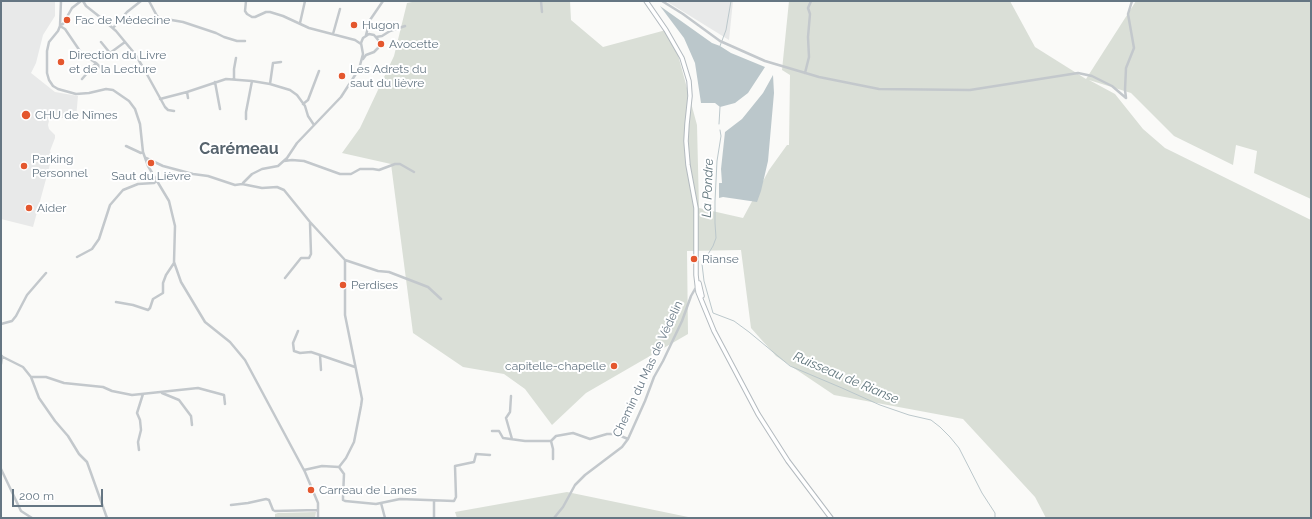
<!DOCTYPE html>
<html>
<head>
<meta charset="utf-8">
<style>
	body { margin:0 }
	#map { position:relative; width:1312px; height:519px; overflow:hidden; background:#fafaf8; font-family:Raleway,sans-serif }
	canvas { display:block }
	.frame { position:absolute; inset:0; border:2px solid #657683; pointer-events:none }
	.scale { position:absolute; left:12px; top:489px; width:91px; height:18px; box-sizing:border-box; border:2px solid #657683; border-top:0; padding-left:5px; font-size:12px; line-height:14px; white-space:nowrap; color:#657683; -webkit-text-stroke:3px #fff; paint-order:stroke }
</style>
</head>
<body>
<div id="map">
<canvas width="1312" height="519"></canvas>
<div class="frame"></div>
<div class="scale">200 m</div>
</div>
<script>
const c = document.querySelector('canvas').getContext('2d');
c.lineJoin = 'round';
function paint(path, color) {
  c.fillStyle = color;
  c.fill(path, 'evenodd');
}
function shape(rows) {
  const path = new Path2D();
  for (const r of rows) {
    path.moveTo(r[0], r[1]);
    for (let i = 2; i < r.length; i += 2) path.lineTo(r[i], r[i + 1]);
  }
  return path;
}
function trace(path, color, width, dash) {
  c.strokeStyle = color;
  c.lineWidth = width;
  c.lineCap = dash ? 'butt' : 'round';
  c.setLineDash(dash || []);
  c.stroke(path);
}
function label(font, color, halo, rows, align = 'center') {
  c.font = font + ' Raleway,sans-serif';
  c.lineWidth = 4;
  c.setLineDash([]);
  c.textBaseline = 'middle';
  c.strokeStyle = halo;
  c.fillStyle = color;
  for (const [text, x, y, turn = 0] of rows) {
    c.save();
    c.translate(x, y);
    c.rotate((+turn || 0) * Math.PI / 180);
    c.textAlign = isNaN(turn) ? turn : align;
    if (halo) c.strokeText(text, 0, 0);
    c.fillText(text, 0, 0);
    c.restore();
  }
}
const built = shape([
	[1,1,55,1,55,16,43,35,36,63,31,73,55,92,78,96,76,118,60,118,51,112,48,125,49,129,55,135,55,138,50,151,52,157,33,227,1,219],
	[666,1,733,1,729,40]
]);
const green = shape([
	[417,1,570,1,571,20,603,47,666,30,678,55,697,125,699,208,743,218,769,170,787,145,789,145,790,75,782,70,789,1,1010,1,1035,47,1086,79,1136,1,1311,1,1311,199,1254,173,1257,151,1236,145,1233,165,1174,136,1131,93,1089,80,1115,94,1143,129,1165,148,1311,220,1311,518,1046,518,1035,497,963,419,834,395,776,356,751,328,741,250,687,251,688,334,586,393,552,425,525,389,504,374,463,367,413,333,391,164,342,153,360,128,394,56,407,3],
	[567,492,693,518,457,518,455,512],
	[316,512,315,518,275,518,275,514,278,513]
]);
const water = shape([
	[660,6,712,43,720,46,731,53,765,67,748,93,735,103,720,107,715,103,701,103,695,63,684,38],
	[773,75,774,93,768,161,761,191,757,202,723,197,719,198,719,183,722,183,721,169,725,132,742,119,763,93]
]);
const stream = shape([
	[720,46,726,30,731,1],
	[719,124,720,107],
	[720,130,721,136,717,161,715,201,715,223,716,238,713,246,702,264,704,281,713,313,734,321,749,332,790,366,842,388,880,405,909,415,931,420,940,427,950,437,959,448,982,493,995,513,995,518]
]);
const street = shape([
	[61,1,60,26,58,31,49,42,47,51,47,73,49,80,53,86,58,89,76,94,89,93,106,89,113,90,129,101,135,109,140,124,143,152,148,166,169,201,175,226,174,262,181,282,205,322,230,342,245,360,305,472,318,503,318,518],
	[83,1,86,6,100,17,116,31,135,54,144,69,165,107,168,110,174,111],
	[149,1,157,16,160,18,183,22,216,33,224,37,237,41,245,41],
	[246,1,245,11,247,14,252,17,255,17,266,12,270,12,283,16,309,28,355,40,361,44],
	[541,1,542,12],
	[662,1,683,14,720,41,765,61,819,77,879,89,970,90,1078,73,1092,76,1112,86,1126,98],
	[300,23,305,1],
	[60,25,63,24,72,8,81,1],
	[60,26,65,29,82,54,96,63,104,71],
	[113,28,127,12,141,1],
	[333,34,340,9],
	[366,35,370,20,383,1],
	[376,37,382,36,390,31,405,26],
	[101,42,110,53,125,42],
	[805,73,809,57,808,37,810,14,808,8,811,1],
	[82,79,96,63],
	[234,79,234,69,236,58],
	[215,82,220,109],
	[270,84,273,63,281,62],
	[188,98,187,92,226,79,252,81,270,84,290,90,297,95,305,106,308,116,314,125],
	[1126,98,1125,90,1126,68,1134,48,1128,14,1132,1],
	[160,99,187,92],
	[303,104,308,100,319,71],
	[246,119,246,112,252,81],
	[126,146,141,153,143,152],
	[146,158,163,166,193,174,208,176,235,185,242,184,262,188,277,187,284,190,310,222,345,260,345,315,362,399,361,406,354,442,346,458,339,467,322,466,304,470],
	[284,161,292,160,304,161,340,174,351,174,360,169,373,169,379,170,395,164,400,164,414,172],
	[243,183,252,174,262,169,278,166,287,158,297,143,341,97,359,69,363,54,361,43,363,38,369,34,374,35,379,41,378,48,374,52,366,55,363,59],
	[77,257,92,249,99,239,110,205,123,190,138,184,154,183,158,180],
	[345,260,378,271,389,272,428,287,441,299],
	[285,278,301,258,309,258,311,254,310,223],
	[116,302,133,305,148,310,150,308,153,299,163,293,163,283,166,275,174,263],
	[1,324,12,321,16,316,27,295,46,273],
	[298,331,293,343,294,351,300,353,311,352,320,355],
	[1,356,23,367,31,377,39,398,55,421,68,436,79,454,87,462,107,518],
	[1,364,2,356],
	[321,370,320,355,355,367],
	[31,377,46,377,64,383,103,387,112,391,132,395,198,388,224,395,225,404],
	[162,393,179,400,191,416,192,425],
	[511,396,510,412,506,418,512,439],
	[492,431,499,431,503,438,525,441,551,441,556,436,573,433,590,439,607,434,616,434,628,439],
	[551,441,553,449,553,459],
	[139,450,138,442,141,430,140,420,137,413,143,394],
	[339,467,344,474,343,497,343,500,345,501,376,504,400,499,454,501,456,497,455,466,474,462,476,454,490,455],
	[1,469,21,511,32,518],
	[434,501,434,518],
	[381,503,385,518],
	[231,505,248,503,266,499,269,500,273,510,275,511,318,510],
	[554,518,563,507,575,485,585,475,622,447,628,439,645,401,654,377,663,361,682,321,691,296,695,289,697,287]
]);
const secondary = shape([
	[646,1,666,30,682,58,689,81,690,96,687,124,686,141,688,165,696,208,696,275,698,292,714,331,758,414,788,461,831,518],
	[699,283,702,296]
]);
const markers = [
	[67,20,4,"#e4572e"],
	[354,25,4,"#e4572e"],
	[381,44,4,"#e4572e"],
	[61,62,4,"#e4572e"],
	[342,76,4,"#e4572e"],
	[26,115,5,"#e4572e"],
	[151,163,4,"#e4572e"],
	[24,166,4,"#e4572e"],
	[29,208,4,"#e4572e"],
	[694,259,4,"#e4572e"],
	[343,285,4,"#e4572e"],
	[614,366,4,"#e4572e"],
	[311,490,4,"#e4572e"]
];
const poiNames = [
	["Fac de Médecine",75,20],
	["Hugon",362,25],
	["Avocette",389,44],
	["Direction du Livre",69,55],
	["et de la Lecture",69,69],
	["Les Adrets du",350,69],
	["saut du lièvre",350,83],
	["CHU de Nîmes",35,115],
	["Parking",32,159],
	["Personnel",32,173],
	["Saut du Lièvre",151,176,"center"],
	["Aider",37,208],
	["Rianse",702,259],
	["Perdises",351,285],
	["capitelle-chapelle",606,366,"right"],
	["Carreau de Lanes",319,490]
];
const streetNames = [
	["Chemin du Mas de Védelin",648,369,-65]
];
const waterNames = [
	["La Pondre",708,188,-88],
	["Ruisseau de Rianse",846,378,23]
];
const districtNames = [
	["Carémeau",239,149]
];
paint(built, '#e8e9e9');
paint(green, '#dadfd7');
paint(water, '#bbc7cb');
trace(stream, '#bbc7cb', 1);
trace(secondary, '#b3babf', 5.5);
trace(street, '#c3c8cc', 2.5);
trace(secondary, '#fff', 3.5);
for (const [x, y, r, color] of markers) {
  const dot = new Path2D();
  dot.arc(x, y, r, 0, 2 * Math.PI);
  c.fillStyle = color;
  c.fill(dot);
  trace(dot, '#fff', 1.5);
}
label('12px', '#657683', '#fff', poiNames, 'left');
label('12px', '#657683', '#fff', streetNames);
label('italic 13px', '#60757c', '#fff', waterNames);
label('bold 16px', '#57646e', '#fff', districtNames);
</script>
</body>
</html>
